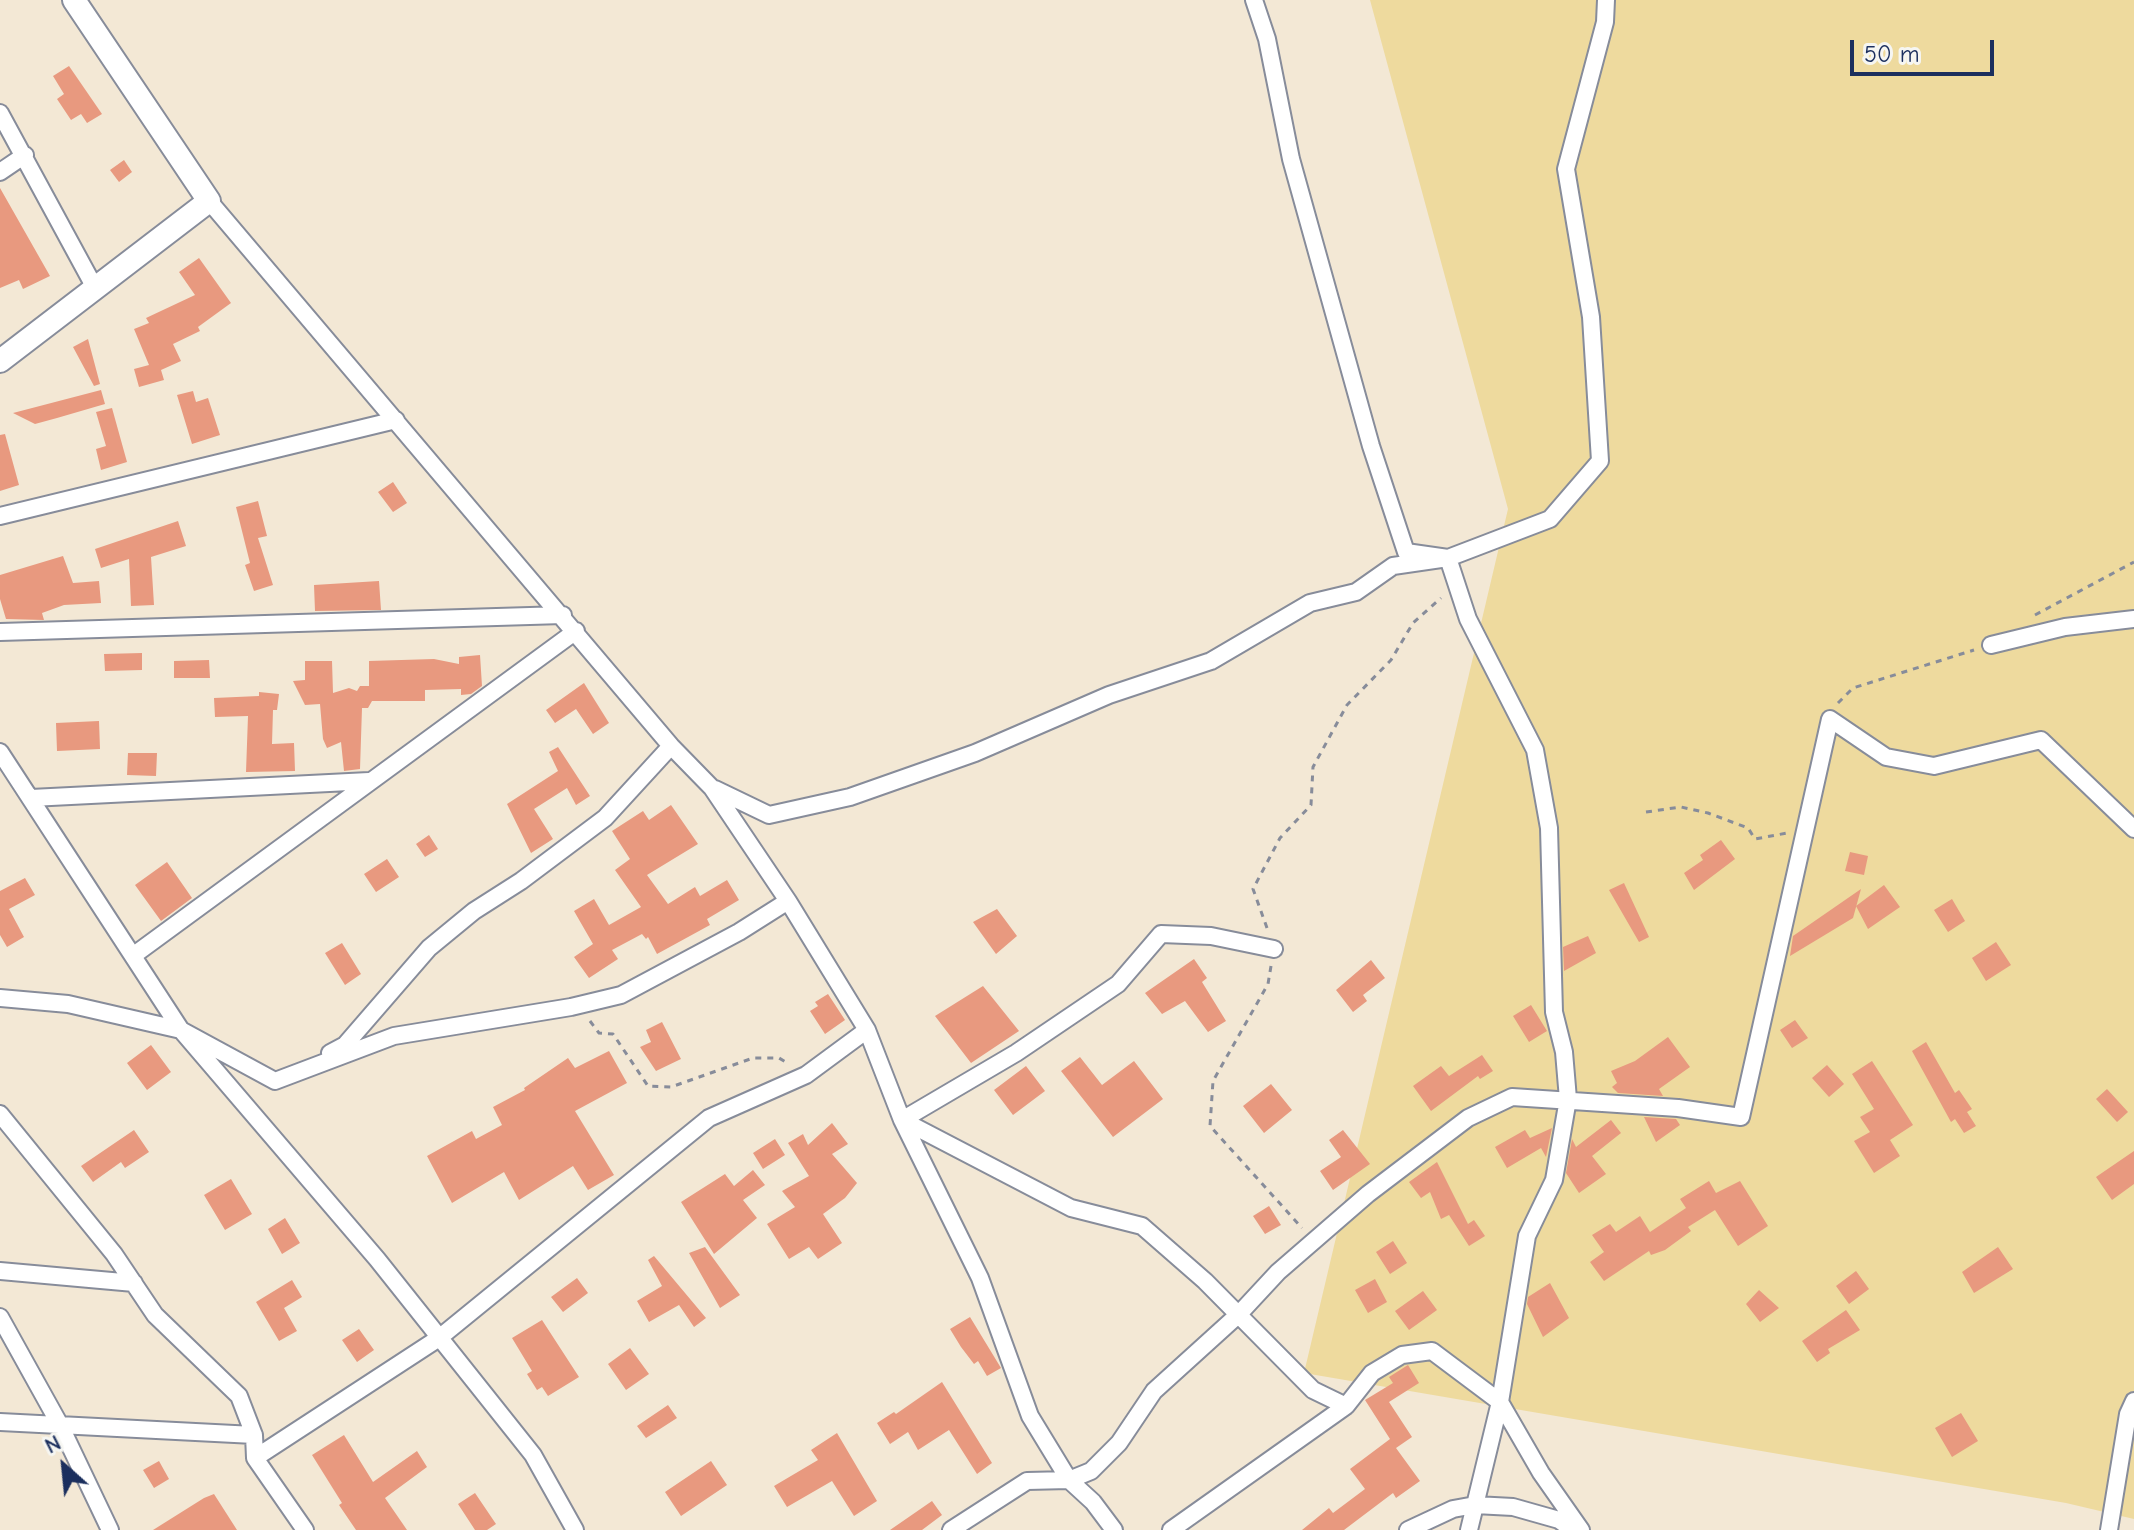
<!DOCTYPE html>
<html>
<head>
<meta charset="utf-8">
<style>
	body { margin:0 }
	#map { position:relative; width:2134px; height:1530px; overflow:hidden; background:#f3e8d5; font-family:"Comic Neue",sans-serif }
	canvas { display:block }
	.north { position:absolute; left:24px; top:1426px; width:80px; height:80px; -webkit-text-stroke:6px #f6f6f2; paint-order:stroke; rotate:333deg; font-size:22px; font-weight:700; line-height:32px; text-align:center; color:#1b2f5e }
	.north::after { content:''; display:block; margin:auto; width:28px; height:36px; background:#1b2f5e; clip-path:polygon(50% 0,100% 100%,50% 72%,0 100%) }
	.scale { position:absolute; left:1850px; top:40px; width:144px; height:36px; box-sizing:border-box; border:4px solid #1b2f5e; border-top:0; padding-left:10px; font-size:24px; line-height:28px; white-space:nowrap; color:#1b2f5e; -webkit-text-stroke:6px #f6f6f2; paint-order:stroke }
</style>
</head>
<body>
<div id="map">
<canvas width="2134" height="1530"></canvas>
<div class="north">N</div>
<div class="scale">50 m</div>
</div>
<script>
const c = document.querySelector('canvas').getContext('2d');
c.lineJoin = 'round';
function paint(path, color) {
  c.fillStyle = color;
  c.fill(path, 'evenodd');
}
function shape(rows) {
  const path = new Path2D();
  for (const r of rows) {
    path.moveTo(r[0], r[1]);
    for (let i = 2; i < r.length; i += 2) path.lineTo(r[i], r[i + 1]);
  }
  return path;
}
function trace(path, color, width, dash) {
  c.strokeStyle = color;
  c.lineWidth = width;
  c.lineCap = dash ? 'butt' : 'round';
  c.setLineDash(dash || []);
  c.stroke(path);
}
const sand = shape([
	[1370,0,2134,0,2134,1519,2066,1503,1304,1373,1508,509]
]);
const building = shape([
	[69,66,102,114,87,123,81,114,71,120,57,99,64,94,53,76],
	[124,160,132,172,119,182,110,170],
	[0,188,50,276,23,289,19,280,0,288],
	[199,258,231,303,198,327,200,331,173,344,181,361,161,370,164,380,139,387,134,369,149,365,134,329,149,323,146,318,195,295,179,272],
	[88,339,100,384,94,386,73,347],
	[101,390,105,404,57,418,35,424,13,413],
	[193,391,196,402,208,398,220,435,192,444,177,395],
	[112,408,127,462,101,470,96,449,106,446,96,412],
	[5,434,19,485,0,491,0,435],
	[393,482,407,503,393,512,378,492],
	[258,501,267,536,258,538,273,585,254,591,245,565,250,563,236,507],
	[178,521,186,546,151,557,154,605,131,606,129,559,101,568,95,549],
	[63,556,73,583,99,581,101,603,64,605,42,613,44,620,6,619,0,599,0,575],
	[379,581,381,610,315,611,314,585],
	[142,653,142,670,105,671,104,654],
	[480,655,482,686,471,694,461,695,461,689,425,690,425,701,372,701,368,708,362,708,360,769,344,771,341,742,327,748,323,739,320,704,305,705,293,681,305,680,305,661,332,661,333,693,349,688,357,691,360,686,369,686,369,661,434,659,459,664,459,657],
	[209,660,210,678,174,678,174,661],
	[584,683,609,723,593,734,576,709,555,723,546,710],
	[259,692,279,694,277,710,273,710,272,744,294,743,295,771,246,772,248,716,215,717,214,698,259,696],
	[99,721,100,749,57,751,56,723],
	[558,747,590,796,576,805,567,788,534,809,553,839,531,853,507,804,558,771,549,752],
	[128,753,157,753,156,776,127,775],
	[671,805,698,844,647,875,668,904,695,887,700,896,727,880,739,900,707,919,710,925,657,954,648,937,646,939,642,934,612,950,618,959,589,978,574,957,593,944,574,911,594,899,609,925,641,907,615,870,630,859,612,831,643,811,649,820],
	[429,835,438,849,425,857,416,844],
	[1721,840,1735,859,1694,890,1684,873,1703,860,1700,855],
	[1850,852,1868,856,1864,875,1845,871],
	[387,859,399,877,376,892,364,874],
	[167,862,192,898,161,921,135,885],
	[25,878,35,895,9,909,24,937,7,947,0,935,0,891],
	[1624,883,1649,937,1639,942,1609,890],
	[1884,885,1900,907,1868,929,1856,906],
	[1861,889,1853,918,1790,956,1793,936],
	[1952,899,1965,921,1948,932,1934,910],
	[997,909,1017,936,996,954,973,922],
	[1588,936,1596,953,1564,971,1563,947],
	[1996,942,2011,965,1986,981,1972,958],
	[342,943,361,974,345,985,325,953],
	[1194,959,1207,978,1202,982,1226,1021,1208,1032,1185,1001,1162,1014,1145,993],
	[1371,960,1385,978,1363,995,1367,1001,1353,1012,1336,990],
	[983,986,1019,1031,971,1063,935,1016],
	[828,994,845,1020,825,1034,810,1011,818,1006,815,1002],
	[1531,1005,1547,1031,1529,1042,1513,1016],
	[1795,1020,1808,1038,1792,1048,1780,1030],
	[662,1022,681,1059,656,1071,640,1047,651,1042,646,1030],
	[1668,1037,1690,1067,1659,1089,1663,1096,1618,1093,1612,1087,1617,1083,1611,1071,1635,1061],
	[1926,1042,1955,1093,1959,1090,1972,1109,1967,1112,1976,1126,1964,1133,1955,1119,1951,1122,1912,1051],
	[151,1045,171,1072,147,1090,127,1063],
	[609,1051,627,1083,575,1111,614,1175,588,1190,573,1166,519,1200,504,1172,452,1203,427,1156,472,1131,476,1139,502,1125,493,1107,525,1090,524,1088,568,1058,575,1068],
	[1482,1055,1493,1071,1480,1079,1478,1076,1431,1111,1413,1086,1441,1066,1449,1076],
	[1080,1057,1102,1085,1134,1061,1163,1099,1113,1137,1061,1071],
	[1872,1061,1913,1125,1890,1140,1900,1156,1874,1173,1854,1141,1870,1132,1860,1117,1874,1109,1852,1074],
	[1827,1065,1844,1084,1829,1097,1812,1078],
	[1026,1066,1045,1091,1013,1115,994,1090],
	[1271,1084,1292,1110,1264,1133,1243,1106],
	[2107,1089,2128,1112,2117,1122,2096,1099],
	[1644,1117,1676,1119,1680,1125,1656,1142],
	[1611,1120,1621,1133,1592,1156,1606,1174,1579,1193,1566,1173,1572,1139,1576,1147],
	[832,1123,848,1144,832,1154,857,1183,845,1198,823,1214,842,1243,818,1259,809,1247,789,1259,767,1224,795,1207,782,1191,809,1176,788,1143,803,1134,808,1145],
	[1552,1128,1546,1157,1541,1148,1507,1168,1495,1147,1525,1130,1530,1138],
	[134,1130,149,1152,125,1168,121,1162,93,1182,81,1166],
	[1343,1130,1370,1164,1333,1190,1320,1171,1341,1157,1329,1140],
	[775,1139,785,1155,763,1169,753,1153],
	[2134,1151,2134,1184,2112,1200,2096,1177],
	[1437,1162,1468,1224,1474,1220,1485,1236,1469,1246,1449,1215,1441,1219,1430,1192,1421,1198,1409,1182],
	[753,1170,765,1185,743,1200,757,1218,714,1254,681,1202,725,1174,734,1186],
	[231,1179,252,1214,225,1230,204,1195],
	[1709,1181,1716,1193,1740,1181,1768,1226,1738,1246,1715,1210,1688,1227,1691,1231,1665,1250,1651,1255,1649,1251,1604,1281,1590,1262,1604,1252,1592,1235,1610,1224,1616,1232,1640,1216,1650,1232,1686,1208,1680,1199],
	[1269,1206,1281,1225,1265,1234,1253,1216],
	[285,1218,300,1243,282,1254,268,1229],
	[1393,1241,1407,1263,1390,1274,1376,1252],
	[705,1247,740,1295,720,1308,689,1253],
	[1998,1247,2013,1269,1974,1293,1962,1272],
	[654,1256,706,1318,694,1327,679,1305,649,1322,637,1301,662,1286,648,1260],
	[1856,1271,1869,1289,1849,1304,1836,1286],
	[577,1278,588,1293,563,1312,551,1297],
	[1375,1279,1387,1302,1368,1313,1355,1290],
	[292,1280,302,1297,284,1308,297,1331,279,1341,256,1302],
	[1550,1283,1569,1318,1543,1337,1527,1304,1528,1297],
	[1759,1290,1779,1308,1760,1322,1746,1304],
	[1423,1291,1437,1310,1409,1330,1395,1311],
	[1846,1310,1860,1330,1828,1349,1830,1353,1817,1362,1802,1341],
	[970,1317,1001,1368,987,1376,978,1361,974,1364,961,1347,950,1329],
	[542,1320,579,1377,548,1396,542,1387,537,1390,527,1374,532,1371,512,1338],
	[359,1329,374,1350,357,1362,342,1340],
	[630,1348,649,1374,626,1390,608,1364],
	[1408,1365,1419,1383,1389,1402,1412,1437,1396,1448,1420,1481,1396,1498,1393,1493,1344,1530,1302,1530,1329,1508,1333,1513,1365,1489,1350,1469,1390,1439,1365,1400,1393,1383,1389,1377],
	[942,1382,992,1463,977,1474,949,1430,918,1450,908,1432,890,1444,877,1423,894,1412,896,1414],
	[668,1405,677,1418,646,1438,637,1426],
	[1961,1413,1978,1441,1952,1457,1935,1428],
	[837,1433,877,1501,854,1516,832,1481,787,1507,774,1486,818,1460,811,1450],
	[344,1435,373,1482,417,1451,427,1467,385,1498,407,1530,356,1530,339,1505,342,1503,312,1455],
	[159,1461,169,1479,154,1488,143,1470],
	[711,1461,727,1485,681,1516,665,1492],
	[475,1493,496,1524,487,1530,475,1530,458,1504],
	[214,1494,237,1530,153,1530,204,1498],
	[932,1501,942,1515,922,1530,890,1530]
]);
const path = shape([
	[2035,615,2134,562],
	[1838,703,1853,688,1974,650],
	[1646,812,1681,807,1708,813,1748,828,1755,839,1787,833],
	[1267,928,1253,889,1280,838,1311,805,1313,767,1347,705,1391,660,1413,623,1441,598],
	[1271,966,1268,984,1213,1081,1210,1126,1302,1228],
	[590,1021,599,1033,613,1034,648,1086,671,1087,753,1058,779,1058,789,1064]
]);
const street = shape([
	[1254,0,1267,39,1291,159,1371,446,1406,552,1448,558,1468,619,1535,750,1549,828,1554,1012,1564,1052,1568,1099,1554,1180,1527,1236,1500,1402,1469,1530],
	[0,113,95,288],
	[0,172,25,155],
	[209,201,671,746,712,788,788,901,867,1030,902,1120,980,1278,1030,1416,1069,1480,1093,1502,1114,1530],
	[0,516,396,420],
	[0,632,563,615],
	[1991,645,2065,627,2134,619],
	[0,752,181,1030,377,1259,533,1455,575,1530],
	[715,789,769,815,850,797,975,753,1109,695,1211,661,1310,603,1356,592,1393,566,1448,558,1550,519,1600,461,1591,317,1566,169,1605,22,1606,0],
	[31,798,369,781],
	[134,955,576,631],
	[0,998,68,1004,181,1030,275,1081,394,1036,571,1007,621,995,739,932,788,901],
	[330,1053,345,1045,429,948,474,911,521,881,605,818,671,746],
	[0,1114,114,1254,155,1315,239,1396,254,1435],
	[902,1120,1071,1208,1142,1226,1205,1281,1313,1390,1346,1406,1372,1373,1402,1355,1432,1351,1500,1402,1541,1473,1581,1530],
	[902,1120,1016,1053,1118,984,1161,934,1211,936,1274,949],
	[0,1271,134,1283],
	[0,1317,60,1425,110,1530],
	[0,1422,254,1435,255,1458,305,1530],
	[255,1458,439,1338,709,1118,806,1075,867,1030],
	[951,1530,1027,1481,1069,1480,1091,1471,1119,1443,1154,1391,1239,1314,1278,1272,1368,1194,1468,1118,1512,1097,1678,1108,1741,1117,1830,719,1886,757,1934,766,2041,740,2134,829],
	[1171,1530,1346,1406],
	[1408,1530,1453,1509,1475,1505,1513,1507,1559,1520,1573,1530],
	[2109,1530,2128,1414,2134,1401]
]);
const secondary = shape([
	[0,361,209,201,74,0]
]);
paint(sand, '#eeda9e');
paint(building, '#e8997f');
trace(street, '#878c9a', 20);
trace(secondary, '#878c9a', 26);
trace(path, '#878c9a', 3, [6, 6]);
trace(street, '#fff', 16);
trace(secondary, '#fff', 22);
</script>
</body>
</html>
